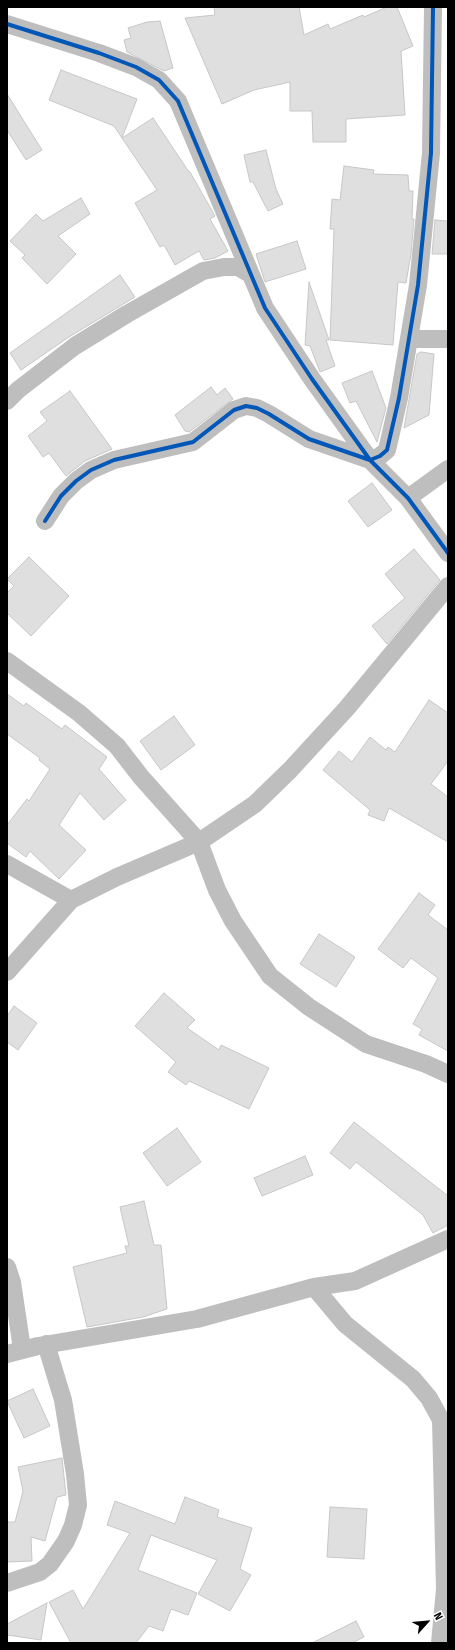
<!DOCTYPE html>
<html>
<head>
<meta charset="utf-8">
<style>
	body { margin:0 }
	#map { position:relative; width:455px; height:1650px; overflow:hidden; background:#fff; font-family:"Fira Sans Condensed",sans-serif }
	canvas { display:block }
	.frame { position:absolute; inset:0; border:8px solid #000; pointer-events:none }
	.north { position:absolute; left:407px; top:1602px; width:40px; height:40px; -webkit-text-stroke:3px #fff; paint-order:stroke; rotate:63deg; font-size:11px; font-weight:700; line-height:16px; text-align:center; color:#000 }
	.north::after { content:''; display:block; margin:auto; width:14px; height:18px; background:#000; clip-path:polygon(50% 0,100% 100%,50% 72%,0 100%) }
</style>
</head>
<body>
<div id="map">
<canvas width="455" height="1650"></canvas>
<div class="frame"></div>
<div class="north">N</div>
</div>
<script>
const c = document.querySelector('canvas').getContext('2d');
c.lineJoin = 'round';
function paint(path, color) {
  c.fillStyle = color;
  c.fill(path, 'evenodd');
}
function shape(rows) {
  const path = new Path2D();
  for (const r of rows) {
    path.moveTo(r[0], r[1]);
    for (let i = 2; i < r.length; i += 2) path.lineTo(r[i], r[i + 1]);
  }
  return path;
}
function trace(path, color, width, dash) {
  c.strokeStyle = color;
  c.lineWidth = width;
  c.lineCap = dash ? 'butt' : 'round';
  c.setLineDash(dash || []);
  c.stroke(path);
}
const building = shape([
	[214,7,299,7,304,35,328,24,330,29,363,15,364,17,387,7,397,7,413,46,401,51,405,115,346,119,346,142,313,142,312,111,290,111,290,82,254,90,222,104,185,18,215,15,214,7],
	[160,21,173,68,164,71,127,52,124,40,131,38,128,28,147,22,160,21],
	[61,70,137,99,122,138,114,126,49,100,61,70],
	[7,94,42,150,26,160,7,130,7,94],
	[153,118,189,172,190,172,215,216,210,219,228,251,215,258,204,260,199,251,175,265,164,245,160,247,135,203,157,190,122,138,153,118],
	[266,150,276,189,283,204,268,211,253,182,250,182,244,155,266,150],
	[344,166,374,170,373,174,408,175,409,191,413,191,412,219,414,219,411,254,406,283,398,282,393,345,330,340,334,229,330,229,332,199,340,200,344,166],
	[81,198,90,214,58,236,76,254,47,284,22,258,25,255,10,241,36,214,43,221,81,198],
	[435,220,448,221,448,254,432,254,435,220],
	[297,241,306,269,265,282,256,254,297,241],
	[120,275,135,297,69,337,21,370,10,353,120,275],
	[309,282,329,340,326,340,335,366,320,372,310,346,305,345,309,282],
	[421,352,434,354,429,415,404,428,417,354,421,352],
	[372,371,386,408,377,442,356,401,350,403,342,383,372,371],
	[211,387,217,395,225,388,233,399,189,432,185,431,175,415,211,387],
	[70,391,112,449,85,461,66,476,49,453,43,457,28,436,47,421,40,412,70,391],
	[372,483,392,510,368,527,348,501,372,483],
	[414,549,440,580,387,644,372,626,405,598,385,574,414,549],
	[29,557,69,596,31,636,7,613,7,593,14,586,7,579,29,557],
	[7,694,24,706,26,703,62,729,65,725,107,757,99,769,126,800,104,820,80,793,59,825,86,850,59,879,30,851,26,857,7,843,7,825,27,799,29,801,50,769,39,760,40,758,7,734,7,694],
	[429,700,448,713,448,761,431,784,448,797,448,842,389,808,384,821,368,815,370,810,323,770,339,751,352,762,370,737,386,750,388,747,395,752,429,700],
	[174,716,195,745,161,770,140,741,174,716],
	[419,893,435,905,428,915,448,930,448,1051,419,1035,422,1029,413,1024,438,978,411,958,403,968,378,949,419,893],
	[319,934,355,957,336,987,300,964,319,934],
	[164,993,195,1020,187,1028,219,1050,221,1045,269,1068,249,1109,189,1081,186,1085,168,1072,176,1062,135,1026,164,993],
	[14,1006,37,1023,18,1050,7,1042,7,1016,14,1006],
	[354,1122,448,1196,448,1225,433,1233,423,1215,356,1162,350,1169,330,1153,354,1122],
	[177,1128,201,1162,167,1186,143,1153,177,1128],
	[305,1156,313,1175,262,1196,254,1178,305,1156],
	[144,1201,154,1245,161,1245,167,1309,143,1317,87,1327,73,1267,127,1253,125,1246,129,1246,120,1207,144,1201],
	[33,1389,50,1426,24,1438,7,1401,33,1389],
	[62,1458,66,1495,57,1497,45,1541,31,1537,32,1561,7,1562,7,1522,15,1522,23,1491,18,1467,62,1458],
	[185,1497,219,1510,217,1517,252,1528,240,1569,251,1575,230,1611,198,1594,217,1560,151,1535,138,1570,197,1593,188,1615,171,1609,163,1631,149,1626,136,1643,71,1643,49,1602,73,1590,83,1609,130,1533,107,1525,115,1501,175,1524,185,1497],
	[330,1507,367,1509,364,1559,327,1557,330,1507],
	[47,1603,41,1640,7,1635,7,1624,47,1603],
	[356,1621,364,1637,352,1643,312,1643,356,1621]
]);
const minor = shape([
	[7,24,99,53,136,67,159,80,178,101,265,308,312,379,370,460,408,498,448,553],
	[410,339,448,339],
	[7,401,18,390,75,346,127,314,203,271,224,267,238,267,250,274],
	[408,498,448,469],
	[45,521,61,496,76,481,91,470,114,460,193,442,234,410,246,406,257,408,269,414,309,439,370,460,380,456,387,450,399,398,418,285,431,153,433,7],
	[7,661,79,713,117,746,141,777,199,842,217,890,233,921,270,976,309,1007,366,1044,426,1064,448,1074],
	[7,864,71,900],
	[7,972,71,900,117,877,199,842,255,804,290,770,347,708,448,586],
	[7,1267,12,1282,22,1349],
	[314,1287,345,1324,413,1379,429,1398,441,1420,445,1589,440,1643],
	[7,1354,38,1346,197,1319,314,1287,355,1281,448,1239],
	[7,1583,40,1572,50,1564,66,1541,73,1525,78,1505,75,1474,63,1400,46,1344]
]);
const cycleway = shape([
	[7,24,99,53,136,67,159,80,178,101,265,308,312,379,370,460,408,498,448,553],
	[45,521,61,496,76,481,91,470,114,460,193,442,234,410,246,406,257,408,269,414,309,439,370,460,380,456,387,450,399,398,418,285,431,153,433,7]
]);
paint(building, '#dfdfdf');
trace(building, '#c7c7c7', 1);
trace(minor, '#bebebe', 18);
trace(cycleway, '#0057b8', 4);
</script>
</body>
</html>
